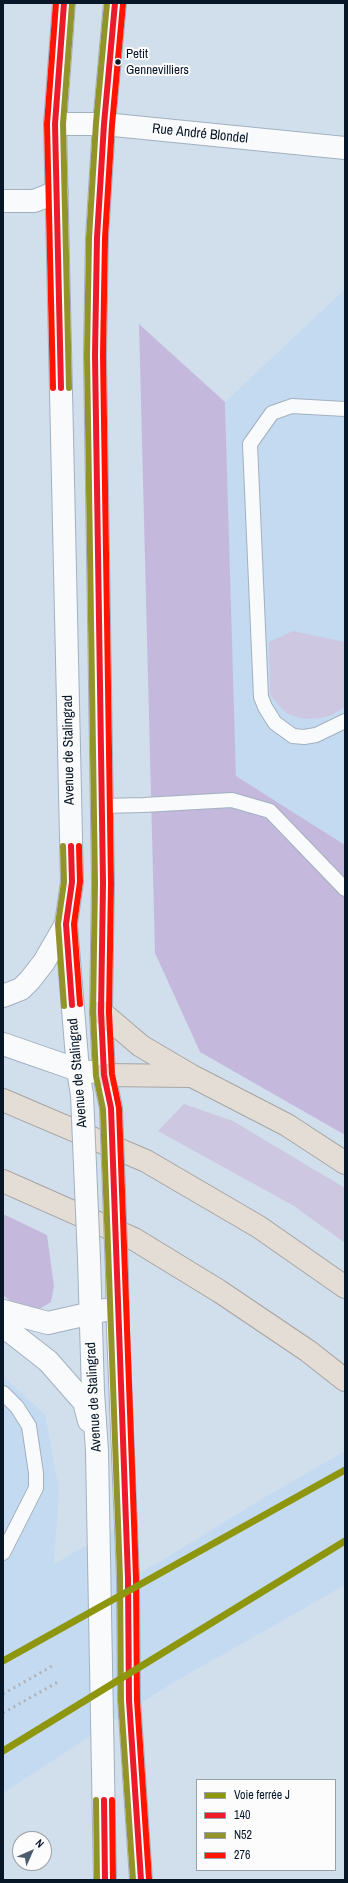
<!DOCTYPE html>
<html>
<head>
<meta charset="utf-8">
<style>
	body { margin:0 }
	#map { position:relative; width:348px; height:1883px; overflow:hidden; background:#d1dfed; font-family:"Archivo Narrow",sans-serif }
	canvas { display:block }
	.frame { position:absolute; inset:0; border:4px solid #071728; pointer-events:none }
	.legend { position:absolute; left:196px; top:1779px; width:140px; height:92px; box-sizing:border-box; background:#fcfcfc; border:1px solid #9aa0a7; margin:0; padding:5px 7px; list-style:none; font-size:12px; color:#071728 }
	.legend li { display:flex; align-items:center; gap:8px; height:20px }
	.legend b { width:20px; border:1px solid #9aa0a7 }
	.north { position:absolute; left:12px; top:1831px; width:40px; height:40px; box-sizing:border-box; background:#fcfcfc; border:1px solid #9aa0a7; border-radius:50%; rotate:45deg; font-size:11px; font-weight:700; line-height:16px; text-align:center; color:#071728 }
	.north::after { content:''; display:block; margin:auto; width:14px; height:18px; background:#4e5d6d; clip-path:polygon(50% 0,100% 100%,50% 72%,0 100%) }
</style>
</head>
<body>
<div id="map">
<canvas width="348" height="1883"></canvas>
<div class="frame"></div>
<ul class="legend">
<li><b style="height:5px;background:#8d960c"></b>Voie ferrée J</li>
<li><b style="height:5px;background:#ed1b2a"></b>140</li>
<li><b style="height:5px;background:#929429"></b>N52</li>
<li><b style="height:5px;background:#ff1400"></b>276</li>
</ul>
<div class="north">N</div>
</div>
<script>
const c = document.querySelector('canvas').getContext('2d');
c.lineJoin = 'round';
function paint(path, color) {
  c.fillStyle = color;
  c.fill(path, 'evenodd');
}
function shape(rows) {
  const path = new Path2D();
  for (const r of rows) {
    path.moveTo(r[0], r[1]);
    for (let i = 2; i < r.length; i += 2) path.lineTo(r[i], r[i + 1]);
  }
  return path;
}
function trace(path, color, width, dash) {
  c.strokeStyle = color;
  c.lineWidth = width;
  c.lineCap = dash ? 'butt' : 'round';
  c.setLineDash(dash || []);
  c.stroke(path);
}
function label(font, color, halo, rows, align = 'center') {
  c.font = font + ' "Archivo Narrow",sans-serif';
  c.lineWidth = 4;
  c.setLineDash([]);
  c.textBaseline = 'middle';
  c.strokeStyle = halo;
  c.fillStyle = color;
  for (const [text, x, y, turn = 0] of rows) {
    c.save();
    c.translate(x, y);
    c.rotate((+turn || 0) * Math.PI / 180);
    c.textAlign = isNaN(turn) ? turn : align;
    if (halo) c.strokeText(text, 0, 0);
    c.fillText(text, 0, 0);
    c.restore();
  }
}
const built = shape([
	[345,289,345,845,236,776,225,402],
	[3,1376,45,1415,59,1489,54,1564,120,1526,121,1583,166,1558,270,1494,345,1451,345,1585,169,1685,3,1793]
]);
const green = shape([
	[293,631,345,642,345,707,332,715,320,718,309,719,299,718,286,713,275,701,270,694,269,642],
	[184,1104,233,1121,345,1188,345,1243,294,1206,158,1131]
]);
const forest = shape([
	[139,324,225,402,236,776,345,845,345,1135,200,1052,155,953],
	[3,1214,47,1235,54,1286,51,1302,36,1311,15,1305,3,1295]
]);
const lane = shape([
	[345,409,292,406,272,413,250,444,261,697,265,707,275,723,293,736,304,737,316,735,345,721],
	[102,806,144,805,232,800,270,811,345,889],
	[3,1393,17,1407,29,1426,36,1473,36,1488,3,1553]
]);
const street = shape([
	[55,124,104,124,345,148],
	[3,201,34,201,57,192],
	[3,996,21,989,30,980,44,962,66,924]
]);
const secondary = shape([
	[64,3,55,124,72,882,66,924,78,1070,82,1095],
	[3,1044,78,1070,91,1072],
	[111,1108,104,1075,101,1012,103,883,95,355,97,238,104,124,115,3],
	[89,1259,93,1392,97,1451,105,1880],
	[117,1275,118,1330,128,1578,129,1700,141,1880],
	[3,1311,48,1323,105,1310],
	[3,1326,48,1361,84,1402,89,1421]
]);
const highway = shape([
	[101,1012,141,1046,192,1076,287,1125,345,1163],
	[104,1075,191,1076],
	[3,1100,146,1161,259,1227,345,1287],
	[3,1181,134,1239,219,1291,308,1351,345,1380]
]);
const rail = shape([
	[3,1694,54,1665],
	[3,1713,58,1682]
]);
const secondaryBridge = shape([
	[82,1095,89,1259],
	[111,1108,117,1275]
]);
const bus1 = shape([
	[115,3,104,124,97,238,95,355,103,883,101,1012,104,1075,111,1108,128,1578,129,1700,141,1880],
	[61,388,55,124,64,3],
	[71,846,72,882,66,924,72,1005],
	[104,1800,105,1880]
]);
const bus2 = shape([
	[107,3,96,123,89,238,87,355,95,883,93,1012,96,1076,103,1109,120,1578,121,1701,133,1880],
	[69,388,63,124,72,4],
	[63,846,64,882,58,924,64,1006],
	[96,1800,97,1880]
]);
const bus3 = shape([
	[123,4,112,125,105,238,103,355,111,883,109,1012,112,1074,119,1108,136,1578,137,1700,149,1879],
	[53,388,47,124,56,3],
	[79,846,80,882,74,924,80,1004],
	[112,1800,113,1880]
]);
const rail1 = shape([
	[3,1661,345,1470],
	[3,1751,345,1541]
]);
const markers = [
	[118,62,3.5,"#071728"]
];
const busNames = [
	["Petit",126,55],
	["Gennevilliers",126,71]
];
const streetNames = [
	["Rue André Blondel",200,134,6],
	["Avenue de Stalingrad",69,750,-91],
	["Avenue de Stalingrad",78,1073,-95],
	["Avenue de Stalingrad",94,1397,-93]
];
paint(built, '#c4daf1');
paint(green, '#cdc7e2');
paint(forest, '#c4b9dd');
trace(lane, '#a2b0bf', 16);
trace(street, '#a2b0bf', 24);
trace(secondary, '#a2b0bf', 24);
trace(highway, '#a7a5a2', 24);
trace(lane, '#f8fafc', 14);
trace(street, '#f8fafc', 22);
trace(secondary, '#f8fafc', 22);
trace(highway, '#e4ddd5', 22);
trace(rail, '#afb3b7', 3, [2, 4]);
trace(secondaryBridge, '#a2b0bf', 24, []);
trace(secondaryBridge, '#f8fafc', 22);
trace(bus1, '#ed1b2a', 6);
trace(bus2, '#929429', 6);
trace(bus3, '#ff1400', 6);
trace(rail1, '#8d960c', 7);
for (const [x, y, r, color] of markers) {
  const dot = new Path2D();
  dot.arc(x, y, r, 0, 2 * Math.PI);
  c.fillStyle = color;
  c.fill(dot);
  trace(dot, '#fcfcfc', 1.5);
}
label('13px', '#071728', '#fcfcfc', busNames, 'left');
label('14px', '#071728', '#fcfcfc', streetNames);
</script>
</body>
</html>
